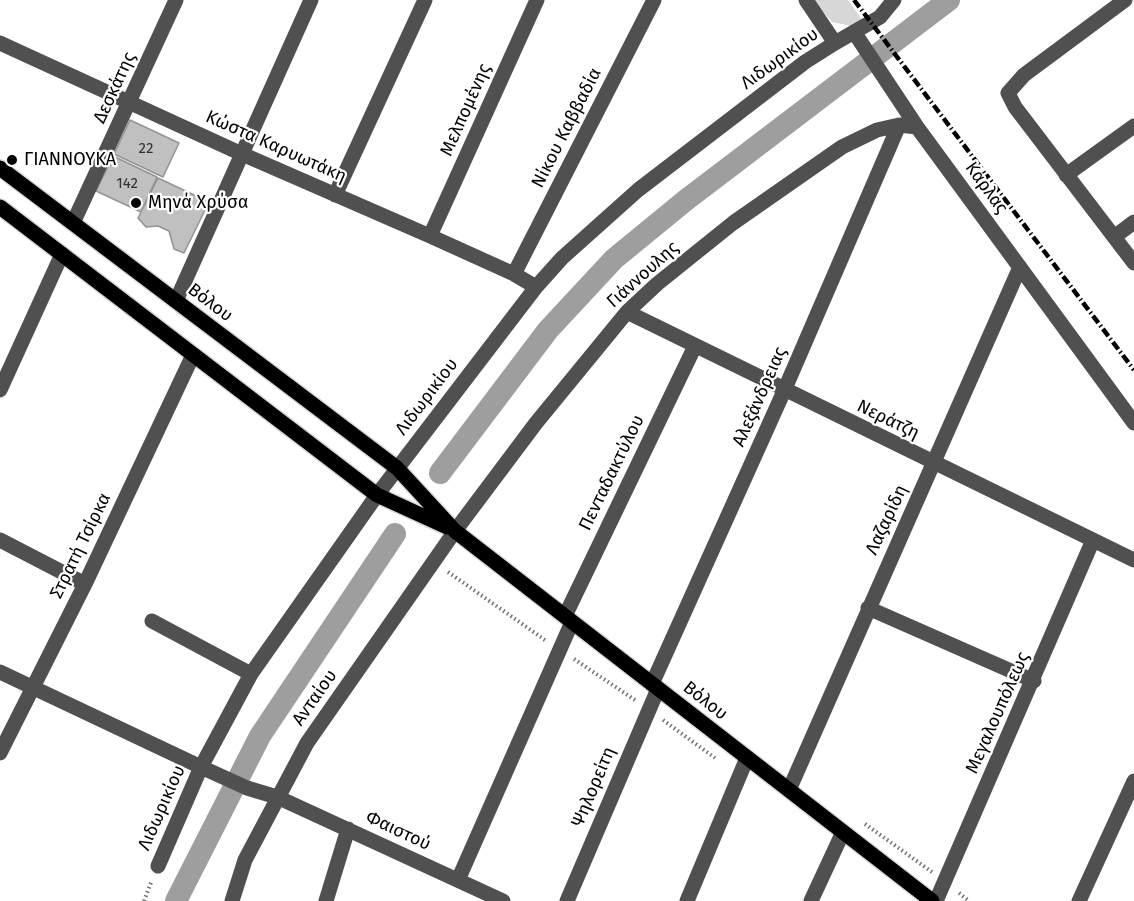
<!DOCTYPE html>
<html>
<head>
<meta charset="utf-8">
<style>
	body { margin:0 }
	canvas { display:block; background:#fff }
</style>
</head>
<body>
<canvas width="1134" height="901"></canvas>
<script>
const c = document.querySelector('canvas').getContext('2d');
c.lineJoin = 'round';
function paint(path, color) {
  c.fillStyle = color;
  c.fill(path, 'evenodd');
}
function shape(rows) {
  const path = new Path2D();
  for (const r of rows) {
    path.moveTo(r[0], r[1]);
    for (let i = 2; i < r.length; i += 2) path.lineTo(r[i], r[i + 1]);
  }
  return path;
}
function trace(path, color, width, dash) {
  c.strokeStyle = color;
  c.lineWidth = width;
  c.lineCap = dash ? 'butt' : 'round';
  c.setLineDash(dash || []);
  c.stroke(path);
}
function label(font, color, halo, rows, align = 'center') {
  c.font = font + ' "Fira Sans",sans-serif';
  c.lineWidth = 4.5;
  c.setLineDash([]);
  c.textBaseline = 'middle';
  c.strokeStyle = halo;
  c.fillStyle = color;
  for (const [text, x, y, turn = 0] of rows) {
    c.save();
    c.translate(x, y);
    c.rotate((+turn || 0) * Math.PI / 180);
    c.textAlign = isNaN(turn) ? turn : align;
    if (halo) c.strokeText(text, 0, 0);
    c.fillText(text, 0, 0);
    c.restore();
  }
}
const green = shape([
	[812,0,848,0,863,21,851,26,832,22]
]);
const canal = shape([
	[440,473,548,330,614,259,686,200,949,0],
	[176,901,260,736,395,534]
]);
const building = shape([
	[130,120,179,143,163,177,114,154,130,120],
	[113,156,157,177,141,212,96,191,113,156],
	[158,178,209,202,184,253,174,249,169,231,158,226,146,227,138,218,158,178]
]);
const path = shape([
	[448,572,545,640],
	[574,659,635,700],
	[663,720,715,758],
	[865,824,932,872],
	[959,893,969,901],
	[144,901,152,880]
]);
const minor = shape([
	[806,0,835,43,854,32,917,127,1134,423],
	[1125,0,1024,75,1008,93,1015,107,1134,263],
	[854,32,880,17,894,0],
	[0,43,242,154,430,236,514,274,536,287],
	[1066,175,1134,126],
	[335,195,425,0],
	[73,223,176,0],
	[430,236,537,0],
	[1114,237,1134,222],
	[514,274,654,0],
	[176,301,311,0],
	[627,312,1134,560],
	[0,390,62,254],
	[0,540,85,584],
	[868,608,1034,681],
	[565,616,695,346],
	[152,621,251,674],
	[0,672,201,767,247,788,277,797,503,901],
	[652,684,784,391,899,125],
	[0,753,85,584,193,355],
	[789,790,1020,267],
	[158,866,201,767,251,674,377,495,536,287,562,258,638,190,805,62,835,43],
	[458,880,572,622],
	[232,901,245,860,307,743,455,531,536,423,627,312,657,284,733,223,842,147,877,130,899,125,917,127],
	[326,901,348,829],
	[567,901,658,689],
	[687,901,747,758],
	[811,901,843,832],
	[936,901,1093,540],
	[1079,901,1134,781]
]);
const major = shape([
	[0,168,397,468,455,531,932,901],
	[0,207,377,495,447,527]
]);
const rail = shape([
	[854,0,1134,370]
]);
const markers = [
	[12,160,6,"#000"],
	[136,203,6,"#000"]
];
const numberNames = [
	["22",146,149],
	["142",127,184]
];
const streetNames = [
	["Λιδωρικίου",780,59,-36],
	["Δεσκάτης",115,88,-65],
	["Μελπομένης",466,110,-66],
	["Νίκου Καββαδία",567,128,-63],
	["Κώστα Καρυωτάκη",276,147,24],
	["Κάρλας",986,188,54],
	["Γιάννουλης",643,275,-42],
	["Βόλου",210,303,37],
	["Λιδωρικίου",427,397,-53],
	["Αλεξάνδρειας",760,397,-66],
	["Νεράτζη",888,420,26],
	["Πενταδακτύλου",612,473,-64],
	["Λαζαρίδη",887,520,-65],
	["Στρατή Τσίρκα",81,546,-64],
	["Ανταίου",315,698,-55],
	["Βόλου",705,701,38],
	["Μεγαλουπόλεως",998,713,-66],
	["Ψηλορείτη",594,787,-67],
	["Λιδωρικίου",162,808,-66],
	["Φαιστού",398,831,25]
];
const poiNames = [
	["ΓΙΑΝΝΟΥΚΑ",24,160],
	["Μηνά Χρύσα",148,203]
];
paint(green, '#d7d7d7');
trace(canal, '#9e9e9e', 22);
paint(building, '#c0c0c0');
trace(building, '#949494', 1.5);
trace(major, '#dbdbdb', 18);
trace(path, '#727272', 4, [1.5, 3]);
trace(minor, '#505050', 15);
trace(major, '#000', 15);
trace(rail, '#000', 4.5, [9, 3, 1.5, 3]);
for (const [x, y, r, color] of markers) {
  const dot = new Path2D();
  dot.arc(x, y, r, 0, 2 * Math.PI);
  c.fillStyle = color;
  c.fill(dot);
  trace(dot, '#fff', 2);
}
label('15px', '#303030', null, numberNames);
label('18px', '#000', '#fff', streetNames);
label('18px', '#000', '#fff', poiNames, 'left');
</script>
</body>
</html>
